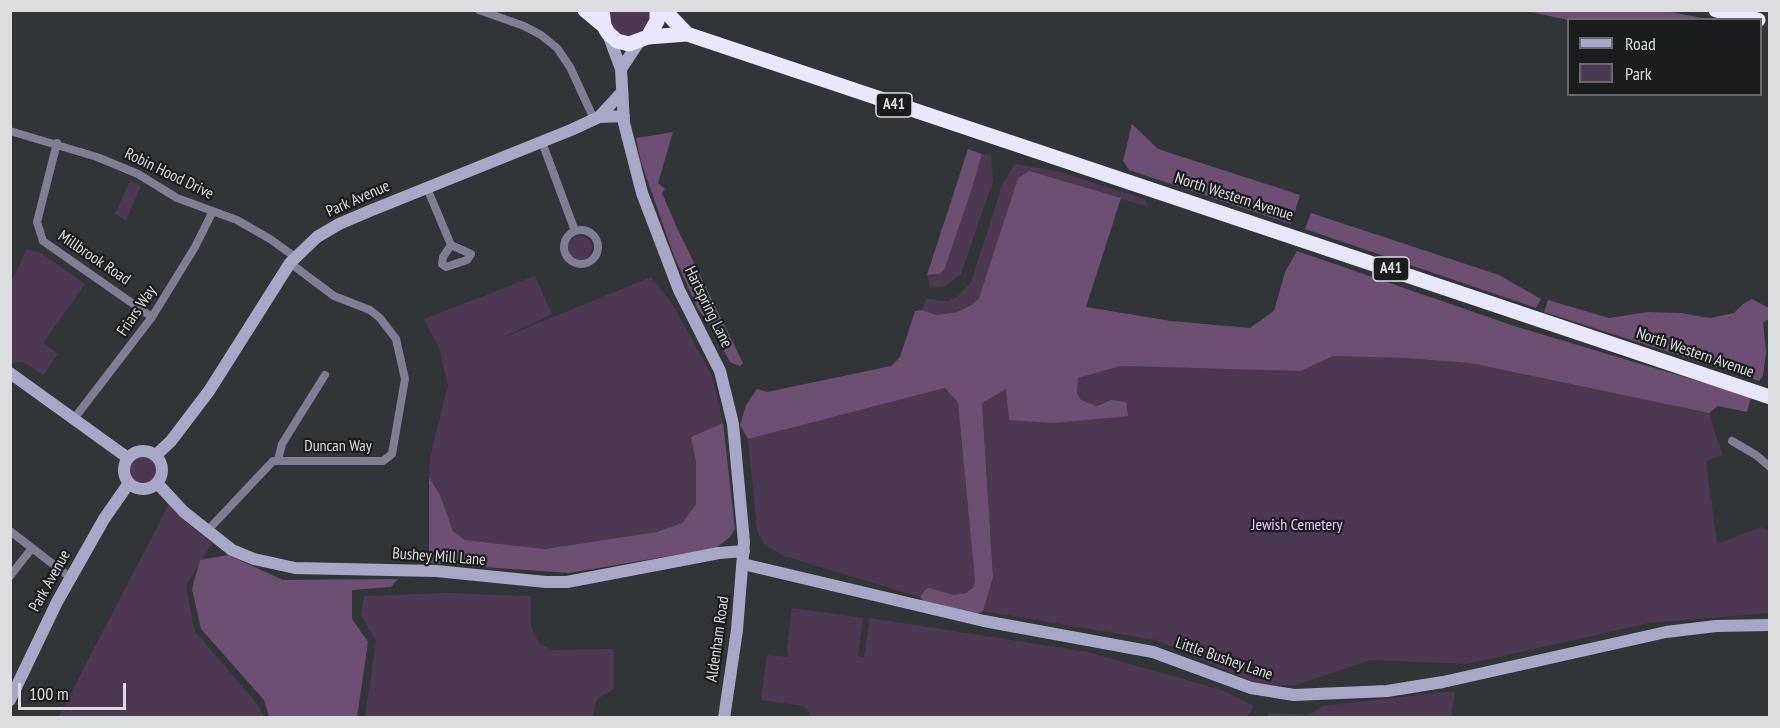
<!DOCTYPE html>
<html>
<head>
<meta charset="utf-8">
<style>
	body { margin:0 }
	#map { position:relative; width:1780px; height:728px; overflow:hidden; background:#323538; font-family:"PT Sans Narrow",sans-serif }
	canvas { display:block }
	.frame { position:absolute; inset:0; border:12px solid #dcdddf; pointer-events:none }
	.legend { position:absolute; left:1567px; top:18px; width:195px; height:78px; box-sizing:border-box; background:#1b1c1e; border:2px solid #68696b; margin:0; padding:8px 10px; list-style:none; font-size:18px; color:#dcdddf }
	.legend li { display:flex; align-items:center; gap:12px; height:30px }
	.legend b { width:30px; border:2px solid #68696b }
	.scale { position:absolute; left:18px; top:683px; width:108px; height:27px; box-sizing:border-box; border:3px solid #dcdddf; border-top:0; padding-left:8px; font-size:18px; line-height:21px; white-space:nowrap; color:#dcdddf; -webkit-text-stroke:4px #1b1c1e; paint-order:stroke }
</style>
</head>
<body>
<div id="map">
<canvas width="1780" height="728"></canvas>
<div class="frame"></div>
<ul class="legend">
<li><b style="height:8px;background:#a9a7c7"></b>Road</li>
<li><b style="height:16px;background:#4c3951"></b>Park</li>
</ul>
<div class="scale">100 m</div>
</div>
<script>
const c = document.querySelector('canvas').getContext('2d');
c.lineJoin = 'round';
function paint(path, color) {
  c.fillStyle = color;
  c.fill(path, 'evenodd');
}
function shape(rows) {
  const path = new Path2D();
  for (const r of rows) {
    if (r.length === 3) {
      path.moveTo(r[0] + r[2], r[1]);
      path.arc(r[0], r[1], r[2], 0, 2 * Math.PI);
      continue;
    }
    path.moveTo(r[0], r[1]);
    for (let i = 2; i < r.length; i += 2) path.lineTo(r[i], r[i + 1]);
  }
  return path;
}
function trace(path, color, width, dash) {
  c.strokeStyle = color;
  c.lineWidth = width;
  c.lineCap = dash ? 'butt' : 'round';
  c.setLineDash(dash || []);
  c.stroke(path);
}
function label(font, color, halo, rows, align = 'center') {
  c.font = font + ' "PT Sans Narrow",sans-serif';
  c.lineWidth = 4.5;
  c.setLineDash([]);
  c.textBaseline = 'middle';
  c.strokeStyle = halo;
  c.fillStyle = color;
  for (const [text, x, y, turn = 0] of rows) {
    c.save();
    c.translate(x, y);
    c.rotate((+turn || 0) * Math.PI / 180);
    c.textAlign = isNaN(turn) ? turn : align;
    if (halo) c.strokeText(text, 0, 0);
    c.fillText(text, 0, 0);
    c.restore();
  }
}
const green = shape([
	[608,11,651,11,651,18,646,31,633,38,619,35,610,25],
	[982,154,991,155,993,181,961,274,946,286,930,288,927,275,933,276,945,268],
	[1015,164,1057,171,1144,199,1149,207,1028,171,1018,178,979,298,972,306,957,312,937,315,922,310,926,299,947,301,957,297,971,282,1003,183],
	[130,181,141,186,126,220,115,214],
	[580,248,12],
	[27,249,41,253,85,284,43,343,58,354,43,375,24,362,11,363,11,282],
	[535,276,552,314,497,340,651,277,673,305,712,376,723,423,691,437,696,462,696,504,682,523,658,532,545,549,465,540,453,531,440,495,429,477,430,457,448,385,439,348,424,319],
	[1333,356,1405,358,1470,363,1709,413,1722,455,1706,461,1717,544,1761,527,1769,532,1769,613,1649,623,1467,664,1371,660,1293,686,1255,683,1156,640,983,611,993,577,982,403,1007,388,1009,419,1127,416,1111,400,1097,406,1081,400,1077,393,1078,378,1121,366,1301,371],
	[945,388,958,403,975,581,973,588,966,593,954,595,929,588,920,597,784,556,764,544,757,530,748,439],
	[143,471,15],
	[169,504,185,521,212,543,186,586,194,630,258,705,264,717,58,718],
	[446,593,531,596,531,626,539,644,552,650,614,649,614,689,597,699,592,717,365,717,376,641,361,615,364,596],
	[792,608,863,618,858,656,864,658,870,618,1087,652,1222,690,1254,706,1246,718,808,717,809,712,804,706,761,700,767,655,788,657,787,647],
	[1455,691,1451,717,1269,718,1268,713,1309,715,1323,706]
]);
const forest = shape([
	[1666,11,1707,19,1568,20,1527,11],
	[1132,124,1158,149,1300,195,1291,224,1129,170,1123,161],
	[673,132,658,183,665,189,662,193,677,228,743,363,740,366,730,362,709,324,698,309,674,256,641,162,636,138],
	[968,149,982,154,973,185,945,268,940,274,927,275],
	[1029,171,1121,198,1086,307,1171,321,1250,328,1274,311,1285,272,1297,251,1514,326,1751,397,1747,412,1718,406,1709,413,1470,363,1405,358,1333,356,1301,371,1121,366,1078,378,1077,393,1081,400,1097,406,1111,400,1126,402,1128,416,1053,423,1009,420,1006,389,982,403,993,577,983,611,977,614,926,603,920,597,925,590,929,588,954,595,966,593,973,588,975,581,958,403,945,388,748,439,740,425,746,405,757,389,767,392,891,366,900,357,915,311,922,310,937,315,957,312,972,305,979,298,1018,178],
	[1311,213,1499,275,1541,299,1536,308,1305,229],
	[1752,299,1769,308,1769,319,1763,322,1766,352,1763,376,1759,381,1544,312,1548,300,1609,318,1648,312,1681,313,1710,318,1734,313,1743,304],
	[723,423,735,529,730,537,716,548,569,573,429,563,429,477,440,495,453,531,465,540,545,549,657,532,682,523,696,504,696,462,691,437],
	[228,555,283,580,398,579,391,587,352,590,352,619,368,642,357,717,269,717,264,700,201,629,192,589,200,560]
]);
const street = shape([
	[479,10,524,26,541,35,557,48,570,67,594,119],
	[10,131,97,157,138,174,177,198,237,220,270,239,295,257],
	[542,142,575,231],
	[57,143,37,222,43,241,152,317],
	[427,188,451,245,471,254,467,260,446,267,442,264,443,257,451,245],
	[581,247,17],
	[73,420,152,317,195,247,213,211],
	[1732,441,1756,455,1770,467],
	[278,460,282,444,325,375],
	[10,531,71,578],
	[207,531,273,461,383,461,392,454,405,379,396,339,380,318,370,310,334,296,290,263],
	[10,576,32,548]
]);
const secondary = shape([
	[608,34,621,69,624,123,642,193,679,290,720,371,733,424,744,542,737,630,724,718],
	[621,69,639,42],
	[599,117,624,116],
	[10,373,128,458],
	[143,470,19],
	[156,455,171,441,209,391,290,263,317,237,339,224,372,210,571,130,599,117,622,92],
	[157,483,184,512,232,550,254,559,295,568,436,571,546,582,567,582,719,553,744,551],
	[743,564,984,621,1153,652,1251,688,1294,695,1387,691,1443,682,1666,632,1716,626,1770,625],
	[10,700,57,602,104,519,129,483]
]);
const highway = shape([
	[585,10,604,26],
	[602,10,604,26,608,33,617,41,629,44,648,37,657,21,657,10],
	[664,10,687,34],
	[1716,10,1758,20],
	[648,37,687,34,1770,397]
]);
const shields = [
	[894,105,36],
	[1391,269,36]
];
const shieldNames = [
	["A41",894,105],
	["A41",1391,269]
];
const streetNames = [
	["Robin Hood Drive",169,174,26],
	["North Western Avenue",1234,197,18],
	["Park Avenue",358,199,-24],
	["Millbrook Road",94,258,34],
	["Hartspring Lane",708,307,64],
	["Friars Way",137,311,-56],
	["North Western Avenue",1695,353,19],
	["Duncan Way",338,446],
	["Bushey Mill Lane",439,557,4],
	["Park Avenue",50,581,-61],
	["Aldenham Road",718,639,-82],
	["Little Bushey Lane",1224,659,19]
];
const parkNames = [
	["Jewish Cemetery",1297,525]
];
paint(green, '#4c3951');
paint(forest, '#6d4f74');
trace(street, '#7f7e92', 8);
trace(secondary, '#a9a7c7', 12);
trace(highway, '#e8e7fb', 15);
for (const [x, y, w] of shields) {
  const box = new Path2D();
  box.roundRect(x - w / 2, y - 12, w, 24, 4.5);
  c.fillStyle = '#1b1c1e';
  c.fill(box);
  trace(box, '#dcdddf', 1.5);
}
label('bold 15px', '#dcdddf', null, shieldNames);
label('16px', '#dcdddf', '#1b1c1e', streetNames);
label('16px', '#f3c2ff', '#1b1c1e', parkNames);
</script>
</body>
</html>
